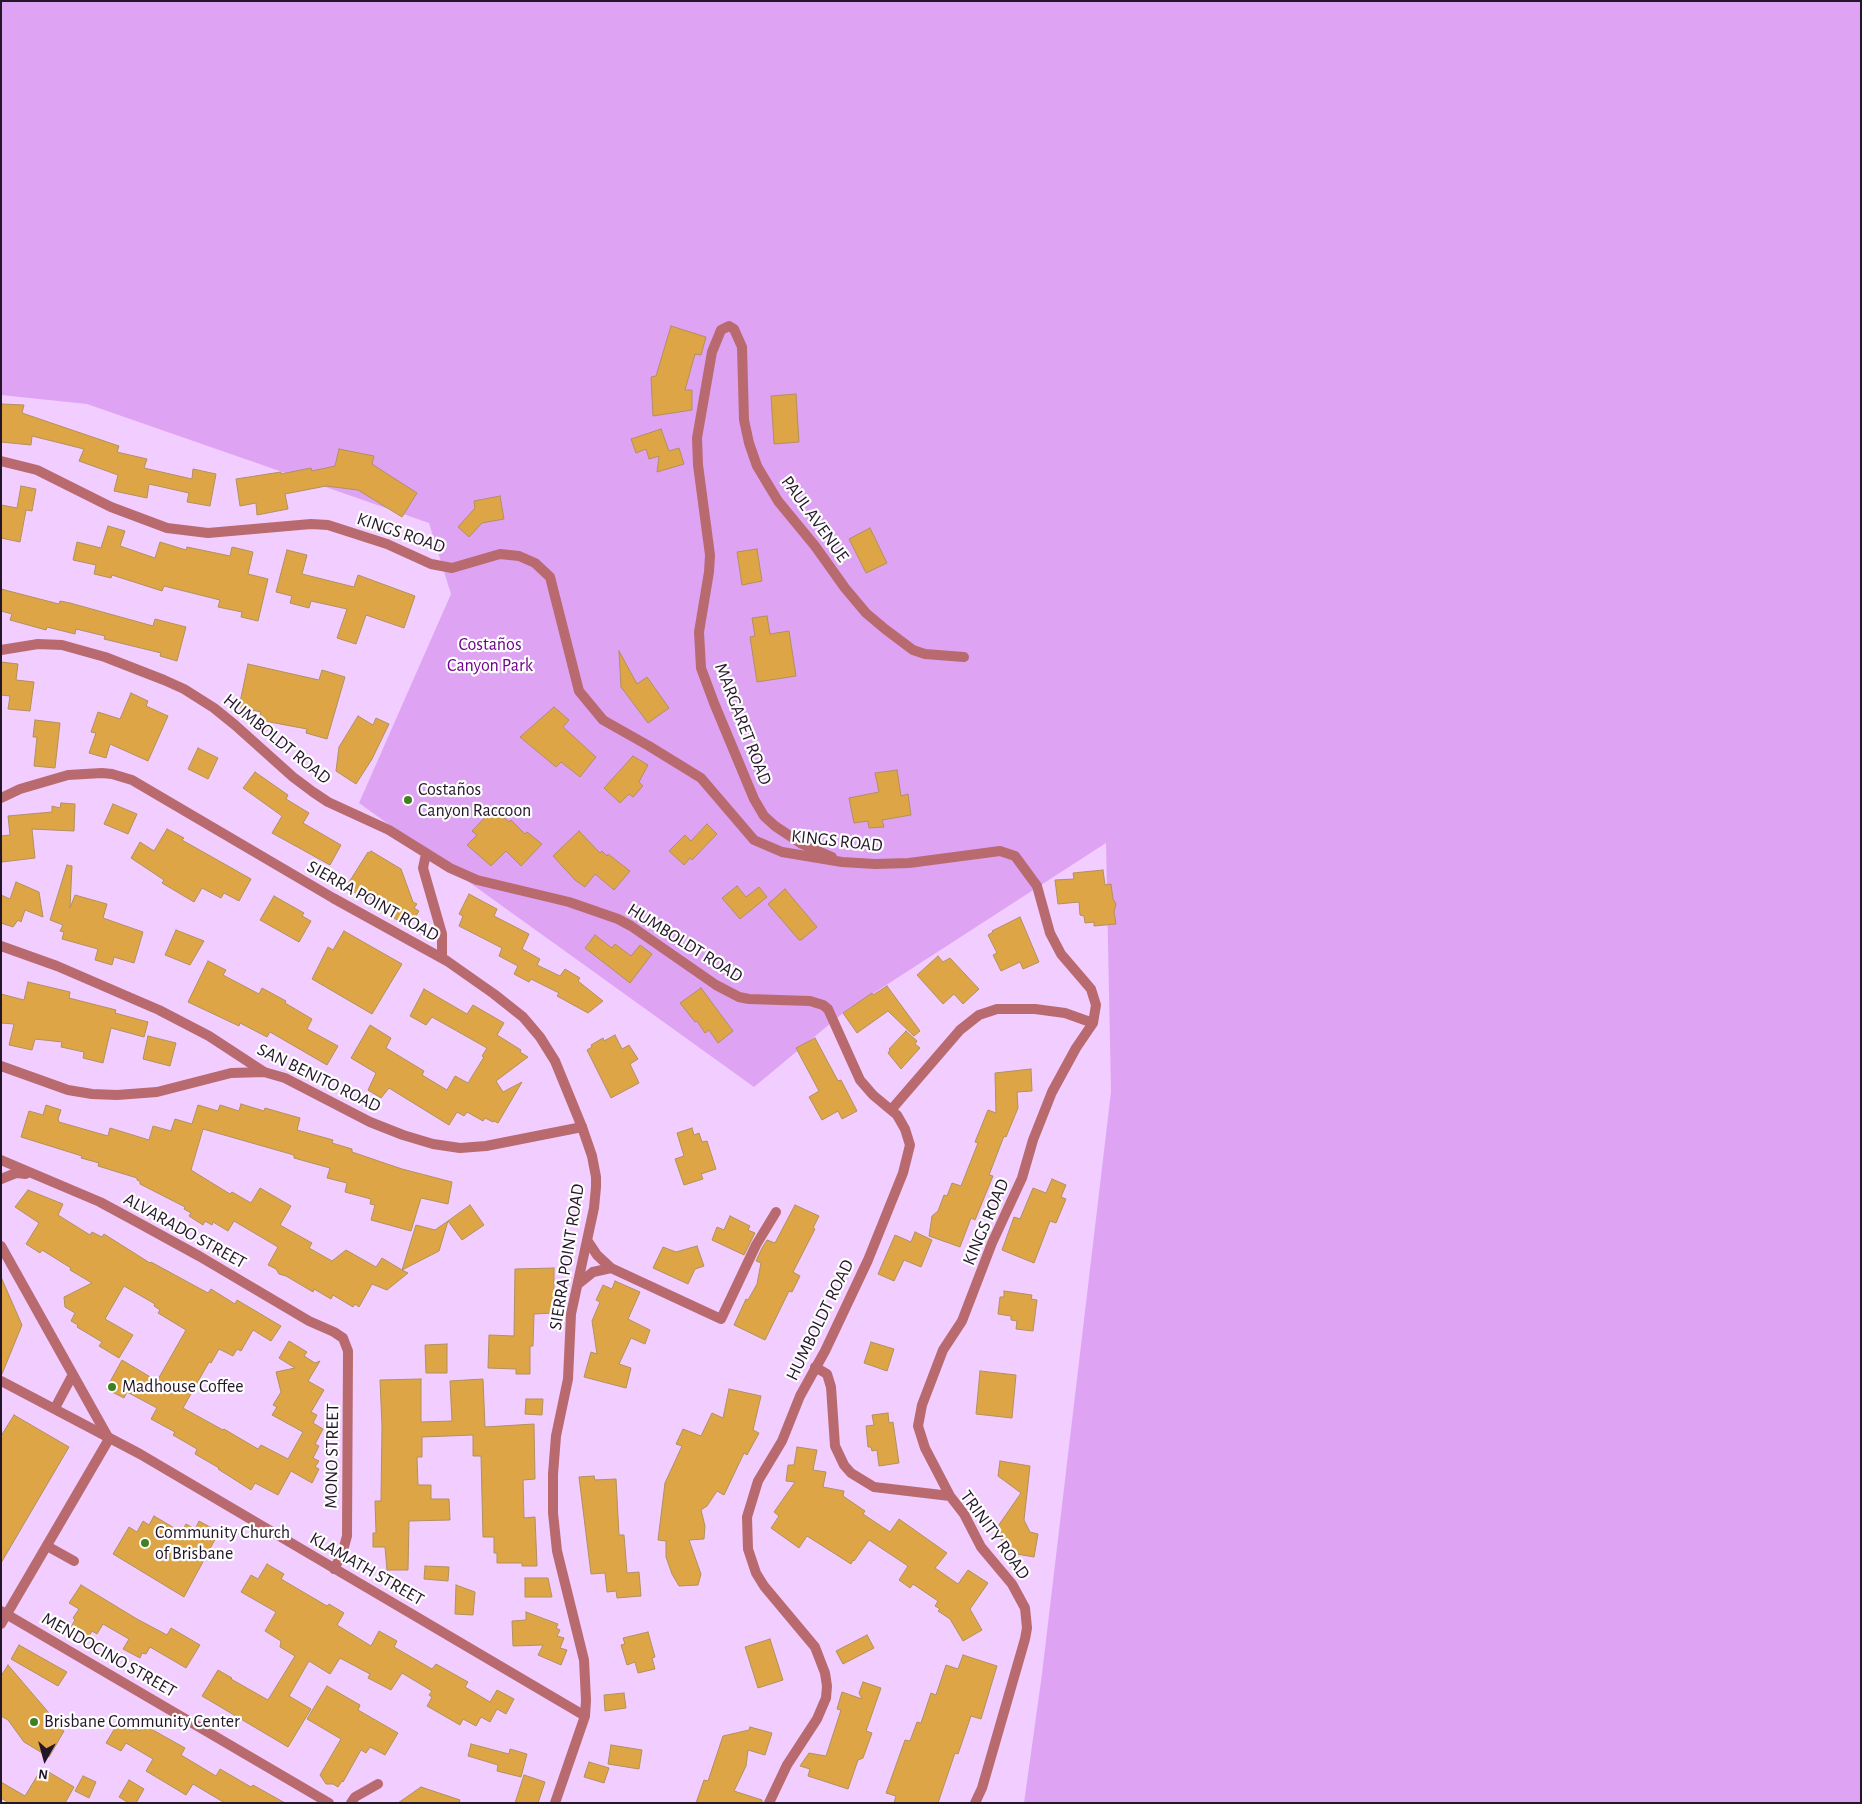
<!DOCTYPE html>
<html>
<head>
<meta charset="utf-8">
<style>
	body { margin:0 }
	#map { position:relative; width:1862px; height:1804px; overflow:hidden; background:#f2cdff; font-family:"Alegreya Sans",sans-serif }
	canvas { display:block }
	.frame { position:absolute; inset:0; border:2px solid #231628; pointer-events:none }
	.north { position:absolute; left:20px; top:1734px; width:50px; height:50px; -webkit-text-stroke:4px #fdfdfd; paint-order:stroke; rotate:187deg; font-size:14px; font-weight:700; line-height:20px; text-align:center; color:#231628 }
	.north::after { content:''; display:block; margin:auto; width:18px; height:22px; background:#231628; clip-path:polygon(50% 0,100% 100%,50% 72%,0 100%) }
</style>
</head>
<body>
<div id="map">
<canvas width="1862" height="1804"></canvas>
<div class="frame"></div>
<div class="north">N</div>
</div>
<script>
const c = document.querySelector('canvas').getContext('2d');
c.lineJoin = 'round';
function paint(path, color) {
  c.fillStyle = color;
  c.fill(path, 'evenodd');
}
function shape(rows) {
  const path = new Path2D();
  for (const r of rows) {
    path.moveTo(r[0], r[1]);
    for (let i = 2; i < r.length; i += 2) path.lineTo(r[i], r[i + 1]);
  }
  return path;
}
function trace(path, color, width, dash) {
  c.strokeStyle = color;
  c.lineWidth = width;
  c.lineCap = dash ? 'butt' : 'round';
  c.setLineDash(dash || []);
  c.stroke(path);
}
function label(font, color, halo, rows, align = 'center') {
  c.font = font + ' "Alegreya Sans",sans-serif';
  c.lineWidth = 4.5;
  c.setLineDash([]);
  c.textBaseline = 'middle';
  c.strokeStyle = halo;
  c.fillStyle = color;
  for (const [text, x, y, turn = 0] of rows) {
    c.save();
    c.translate(x, y);
    c.rotate((+turn || 0) * Math.PI / 180);
    c.textAlign = isNaN(turn) ? turn : align;
    if (halo) c.strokeText(text, 0, 0);
    c.fillText(text, 0, 0);
    c.restore();
  }
}
const green = shape([
	[1,1,1861,1,1861,1803,1024,1803,1042,1674,1111,1092,1106,843,843,1013,754,1087,359,803,451,594,429,523,87,404,1,395]
]);
const building = shape([
	[671,326,706,337,701,355,695,354,685,390,692,390,692,410,653,416,651,377,656,376,671,326],
	[796,394,799,442,774,444,771,396,796,394],
	[1,404,24,405,22,413,119,446,117,452,147,459,144,468,192,479,193,469,216,474,210,506,187,502,189,493,149,484,147,498,114,491,118,475,79,461,84,449,32,436,31,445,1,442,1,404],
	[661,429,669,451,679,448,684,464,657,472,659,456,649,459,646,449,636,453,631,439,661,429],
	[339,449,374,456,372,464,417,493,402,517,358,490,326,486,285,494,288,509,257,515,256,503,240,506,236,479,281,472,281,474,311,468,312,471,335,466,339,449],
	[21,486,36,489,32,511,26,510,20,542,1,538,1,505,17,508,21,486],
	[500,496,504,519,482,523,469,537,458,527,475,508,474,501,500,496],
	[108,526,125,531,120,546,155,558,160,542,186,550,187,547,230,556,232,547,253,552,248,574,268,579,258,621,241,617,242,612,218,607,220,600,164,586,162,591,159,590,112,575,111,578,94,574,96,565,73,560,77,542,101,548,108,526],
	[870,528,887,563,866,573,849,539,870,528],
	[757,549,762,581,742,585,737,552,757,549],
	[287,550,307,555,302,574,354,587,358,575,415,596,404,628,366,615,356,644,337,638,347,609,311,601,309,608,290,603,292,596,276,592,287,550],
	[1,589,59,604,60,601,70,603,153,626,155,619,186,627,177,661,160,656,161,653,104,639,105,636,76,629,75,634,47,627,46,630,10,620,12,614,1,611,1,589],
	[767,616,770,634,789,631,796,676,757,682,750,637,755,636,752,618,767,616],
	[619,651,637,684,647,677,669,708,648,723,621,687,619,651],
	[1,662,18,664,16,680,34,682,30,711,8,709,10,696,1,695,1,662],
	[248,664,319,680,322,670,345,677,327,739,306,733,307,729,259,720,261,712,239,707,248,664],
	[131,693,148,701,146,706,168,716,148,761,110,744,106,758,89,753,96,733,91,732,98,712,120,719,131,693],
	[554,707,569,720,563,727,596,757,580,777,561,762,556,767,520,737,554,707],
	[358,716,373,725,376,718,389,724,372,759,356,784,336,771,339,747,358,716],
	[35,720,60,723,55,768,34,766,37,737,33,737,35,720],
	[198,748,218,758,208,779,188,769,198,748],
	[633,756,648,765,639,782,643,786,633,797,629,794,620,803,604,788,633,756],
	[897,770,901,796,908,794,911,815,882,820,884,827,869,828,868,821,854,823,849,798,879,792,875,773,897,770],
	[255,772,288,795,286,799,309,813,303,823,341,845,330,865,272,833,282,816,243,788,255,772],
	[61,803,75,804,74,831,32,829,35,858,2,862,1,836,10,835,8,816,52,812,52,806,60,808,61,803],
	[113,804,137,814,128,834,104,824,113,804],
	[494,808,509,822,511,820,525,834,527,832,542,844,521,866,506,851,491,866,467,845,477,835,472,831,494,808],
	[707,824,717,834,692,860,690,858,684,865,669,851,685,835,691,841,707,824],
	[167,829,184,838,182,840,251,879,239,901,224,893,221,898,202,888,194,902,162,883,164,880,131,858,140,842,154,851,167,829],
	[579,831,600,853,602,851,607,856,608,854,630,871,614,890,595,874,585,887,575,880,553,856,579,831],
	[371,851,401,869,413,902,417,904,414,908,419,911,410,925,404,921,402,923,391,916,394,911,369,897,367,900,346,887,368,852,370,853,371,851],
	[67,865,72,866,70,908,75,895,107,904,103,918,143,932,134,963,114,957,112,965,95,960,98,949,62,939,64,932,60,931,63,925,50,920,67,865],
	[1103,870,1105,885,1111,884,1113,899,1116,904,1114,912,1116,924,1094,926,1094,922,1085,923,1084,916,1080,915,1079,902,1058,904,1055,880,1074,879,1073,873,1103,870],
	[16,882,39,892,43,917,25,910,21,922,18,920,13,927,1,923,1,895,10,899,16,882],
	[737,886,746,897,759,887,767,897,740,919,722,898,737,886],
	[785,889,817,927,801,940,799,940,768,904,785,889],
	[469,894,497,909,494,916,529,934,522,949,540,959,537,965,560,976,565,969,580,978,578,981,603,1001,588,1013,557,996,559,993,531,979,529,982,514,974,518,966,499,956,502,948,459,926,463,916,459,914,469,894],
	[274,896,304,913,302,916,311,921,299,942,260,920,274,896],
	[1020,917,1039,962,1023,969,1020,962,1001,971,993,955,997,953,988,935,993,932,992,931,1020,917],
	[176,930,204,941,190,965,165,955,176,930],
	[344,931,402,964,372,1014,312,979,328,947,333,950,344,931],
	[595,935,612,948,615,944,631,956,640,945,652,954,630,983,585,948,595,935],
	[938,956,943,962,950,958,979,989,963,1004,954,994,943,1004,917,975,938,956],
	[208,961,226,970,223,975,259,994,262,988,286,1001,285,1003,312,1019,307,1029,338,1046,327,1065,270,1032,267,1037,240,1023,239,1026,188,1002,208,961],
	[28,982,70,992,69,998,116,1010,115,1013,148,1022,144,1037,111,1028,103,1063,83,1058,84,1052,61,1047,62,1042,35,1039,32,1050,9,1045,14,1024,1,1023,1,994,24,1000,28,982],
	[887,986,920,1031,914,1036,888,1011,857,1033,843,1013,872,993,873,995,887,986],
	[701,988,733,1031,718,1043,709,1030,705,1033,697,1021,695,1022,680,1003,701,988],
	[424,989,467,1014,473,1005,504,1023,497,1035,521,1050,520,1052,528,1057,496,1081,503,1092,522,1082,498,1123,494,1121,493,1122,485,1118,483,1121,467,1112,464,1116,457,1112,449,1125,389,1088,381,1098,368,1090,376,1073,351,1058,370,1025,391,1038,386,1048,424,1071,422,1075,447,1090,455,1076,468,1083,484,1057,482,1056,487,1048,432,1017,426,1025,410,1016,424,989],
	[906,1031,917,1041,915,1044,920,1048,901,1069,888,1053,890,1050,889,1049,906,1031],
	[615,1035,622,1049,629,1045,638,1059,630,1064,639,1083,611,1098,587,1050,592,1047,591,1045,603,1038,604,1041,615,1035],
	[148,1036,176,1043,170,1066,143,1059,148,1036],
	[815,1038,838,1081,841,1080,857,1111,842,1119,838,1111,822,1120,809,1097,819,1091,796,1048,815,1038],
	[1031,1069,1032,1091,1017,1092,1018,1108,1006,1137,1004,1136,989,1175,993,1176,975,1220,971,1218,960,1247,929,1236,932,1216,938,1211,944,1195,947,1196,952,1183,961,1186,978,1143,975,1142,988,1110,996,1113,995,1073,1031,1069],
	[241,1104,264,1111,265,1108,300,1118,297,1130,333,1140,332,1143,352,1149,352,1152,402,1169,452,1182,448,1204,421,1198,411,1231,371,1220,375,1205,370,1204,371,1199,345,1192,347,1183,327,1178,330,1168,294,1158,294,1155,203,1129,191,1170,230,1194,232,1192,251,1203,260,1188,291,1206,280,1225,312,1243,309,1248,332,1261,346,1250,376,1267,382,1258,402,1270,416,1225,435,1230,448,1221,439,1251,402,1270,408,1273,387,1290,372,1284,359,1307,355,1304,353,1307,333,1295,331,1299,314,1289,313,1292,286,1276,279,1274,276,1269,268,1265,278,1247,234,1221,228,1231,213,1222,212,1225,205,1221,203,1225,189,1216,191,1213,184,1209,185,1207,140,1184,140,1181,137,1180,137,1178,98,1166,99,1163,81,1158,82,1156,21,1137,29,1111,43,1115,46,1105,61,1110,58,1119,59,1122,108,1136,110,1128,149,1140,153,1126,171,1131,175,1119,192,1124,198,1105,218,1111,220,1105,239,1111,241,1104],
	[692,1128,694,1135,699,1133,702,1142,707,1141,716,1169,701,1174,703,1179,684,1185,675,1159,684,1156,677,1133,692,1128],
	[1052,1179,1066,1185,1061,1197,1066,1199,1056,1223,1050,1221,1034,1263,1002,1250,1014,1217,1020,1219,1033,1188,1046,1193,1052,1179],
	[28,1190,63,1204,58,1215,90,1235,92,1232,102,1237,104,1234,150,1263,151,1262,208,1293,211,1289,235,1304,237,1300,281,1326,271,1341,253,1330,241,1351,237,1349,233,1356,219,1349,211,1363,209,1362,183,1408,223,1430,224,1429,258,1449,261,1445,288,1459,303,1432,272,1415,277,1407,273,1405,281,1392,276,1372,295,1368,279,1358,289,1341,307,1352,304,1356,315,1363,320,1361,308,1381,324,1390,311,1412,317,1415,313,1423,323,1429,315,1444,319,1446,313,1458,319,1461,315,1467,319,1469,312,1483,291,1471,278,1495,255,1483,251,1490,218,1469,219,1468,195,1454,197,1449,173,1435,175,1432,151,1419,157,1408,127,1392,124,1398,106,1389,122,1360,157,1381,186,1330,158,1313,160,1310,154,1306,155,1304,124,1286,105,1319,133,1335,119,1358,99,1346,102,1342,77,1327,78,1325,71,1321,75,1313,65,1307,64,1297,92,1283,70,1270,71,1268,42,1250,40,1253,26,1244,39,1223,15,1207,28,1190],
	[470,1205,484,1225,462,1240,448,1221,470,1205],
	[795,1205,819,1216,813,1228,815,1229,793,1272,800,1276,792,1292,789,1291,765,1340,734,1325,746,1299,748,1300,757,1284,761,1263,756,1261,762,1248,767,1240,775,1243,795,1205],
	[730,1216,750,1226,748,1230,755,1233,744,1255,712,1240,717,1227,724,1230,730,1216],
	[915,1232,932,1240,921,1267,904,1260,894,1281,878,1274,895,1235,911,1242,915,1232],
	[697,1246,704,1266,695,1269,688,1284,653,1268,663,1247,676,1252,697,1246],
	[554,1268,554,1313,534,1314,533,1346,530,1346,530,1374,516,1374,516,1369,488,1368,489,1335,514,1336,515,1269,554,1268],
	[1,1277,22,1325,2,1374,1,1374,1,1277],
	[615,1281,640,1292,628,1319,650,1330,645,1344,631,1338,619,1364,631,1368,626,1388,584,1377,591,1352,597,1354,592,1321,600,1302,596,1300,603,1285,612,1289,615,1281],
	[1004,1291,1032,1295,1031,1299,1037,1300,1033,1331,1016,1329,1017,1321,1011,1320,1011,1316,998,1314,1000,1297,1004,1297,1004,1291],
	[871,1342,894,1349,887,1371,864,1363,871,1342],
	[447,1344,447,1373,426,1373,425,1345,447,1344],
	[980,1371,1016,1375,1012,1418,976,1414,980,1371],
	[421,1379,421,1422,452,1421,450,1381,483,1379,485,1427,534,1424,535,1479,523,1480,524,1518,535,1517,537,1566,522,1566,522,1563,497,1563,497,1553,494,1553,494,1537,483,1537,481,1456,473,1456,473,1435,422,1437,422,1457,417,1457,418,1485,431,1485,431,1499,449,1499,450,1520,409,1521,408,1570,387,1570,385,1547,373,1547,373,1533,376,1533,375,1501,381,1501,382,1426,380,1380,421,1379],
	[729,1389,761,1396,753,1430,759,1433,747,1455,744,1453,724,1495,717,1491,707,1506,701,1510,705,1526,704,1539,689,1540,701,1574,698,1585,679,1586,672,1574,666,1557,666,1541,658,1540,665,1483,682,1446,676,1444,683,1429,701,1436,712,1413,723,1418,729,1389],
	[526,1399,543,1399,542,1415,525,1414,526,1399],
	[888,1413,889,1423,893,1422,899,1463,879,1466,877,1450,872,1451,871,1447,868,1447,866,1426,874,1425,872,1415,888,1413],
	[14,1415,69,1447,1,1563,1,1436,14,1415],
	[797,1447,817,1450,813,1470,826,1472,823,1487,844,1491,843,1496,865,1511,863,1514,890,1532,899,1519,947,1553,935,1568,958,1584,968,1570,988,1583,970,1609,982,1630,963,1641,950,1619,938,1611,940,1609,935,1606,938,1601,913,1584,910,1588,899,1580,908,1566,869,1540,854,1561,853,1560,851,1564,807,1536,799,1548,771,1528,779,1516,774,1512,795,1482,786,1481,788,1465,794,1465,797,1447],
	[1000,1461,1030,1466,1024,1520,1030,1532,1038,1534,1034,1557,1011,1553,997,1534,999,1533,996,1529,1021,1493,998,1476,1000,1461],
	[594,1476,595,1480,616,1479,619,1535,624,1535,627,1573,639,1572,641,1596,617,1598,616,1591,607,1592,605,1573,591,1574,579,1477,594,1476],
	[154,1516,181,1532,186,1524,195,1529,199,1521,219,1532,184,1597,113,1554,129,1527,137,1532,143,1521,149,1525,154,1516],
	[267,1564,284,1574,281,1579,327,1606,329,1604,344,1613,337,1625,371,1646,379,1631,397,1641,394,1647,432,1669,436,1664,468,1682,465,1687,490,1702,497,1690,514,1699,506,1714,497,1709,490,1722,481,1717,476,1726,463,1719,460,1725,427,1706,432,1697,429,1695,432,1691,402,1673,391,1690,368,1678,370,1674,340,1658,330,1674,309,1661,289,1696,311,1709,288,1747,202,1696,218,1670,232,1678,231,1679,268,1700,295,1656,280,1647,281,1641,265,1631,276,1612,241,1592,251,1575,258,1579,267,1564],
	[425,1566,449,1567,448,1581,424,1579,425,1566],
	[525,1578,548,1578,552,1597,525,1597,525,1578],
	[81,1585,137,1619,167,1635,171,1628,200,1645,186,1668,150,1647,146,1654,142,1653,140,1658,123,1649,129,1639,103,1624,97,1634,92,1631,88,1638,71,1627,75,1620,73,1618,79,1609,69,1603,81,1585],
	[456,1585,475,1592,473,1615,455,1614,456,1585],
	[526,1612,558,1624,556,1628,560,1630,557,1636,564,1638,560,1648,567,1650,561,1665,538,1655,543,1645,513,1646,512,1621,526,1620,526,1612],
	[648,1632,655,1657,652,1658,655,1669,638,1673,635,1662,627,1665,621,1645,625,1644,623,1638,648,1632],
	[867,1635,874,1648,843,1664,836,1651,867,1635],
	[770,1639,783,1680,758,1688,745,1647,770,1639],
	[19,1645,67,1672,58,1686,11,1659,19,1645],
	[963,1655,997,1666,981,1719,971,1716,958,1754,955,1753,938,1803,894,1803,896,1796,886,1793,905,1740,910,1741,917,1722,921,1723,931,1693,936,1695,946,1665,958,1669,963,1655],
	[8,1665,55,1720,62,1724,59,1728,64,1731,49,1757,24,1742,8,1720,1,1716,1,1676,8,1665],
	[863,1682,881,1688,866,1731,872,1733,863,1758,858,1760,848,1789,808,1776,810,1769,800,1766,809,1753,826,1756,841,1710,837,1709,842,1692,862,1699,859,1693,863,1682],
	[327,1686,360,1705,358,1710,398,1733,385,1755,370,1747,366,1753,361,1750,343,1782,342,1781,338,1787,333,1784,326,1784,320,1775,341,1739,307,1719,327,1686],
	[624,1693,626,1708,605,1711,604,1695,624,1693],
	[118,1723,132,1731,134,1728,140,1731,144,1725,185,1748,181,1755,216,1776,220,1769,251,1787,253,1785,285,1803,225,1803,193,1784,186,1795,146,1771,153,1759,126,1743,121,1751,106,1743,118,1723],
	[750,1727,772,1733,765,1755,748,1750,746,1766,734,1791,762,1800,762,1803,696,1803,704,1780,708,1781,723,1736,749,1730,750,1727],
	[471,1744,509,1754,510,1749,527,1754,521,1777,497,1771,498,1765,468,1756,471,1744],
	[611,1745,642,1750,639,1769,608,1764,611,1745],
	[589,1762,609,1768,604,1783,584,1777,589,1762],
	[42,1768,74,1787,65,1803,9,1803,1,1798,1,1782,25,1796,42,1768],
	[524,1775,545,1782,538,1803,515,1803,524,1775],
	[83,1776,96,1782,89,1798,75,1791,83,1776],
	[129,1780,144,1789,136,1803,129,1803,119,1797,129,1780],
	[421,1787,460,1800,459,1803,398,1803,421,1787]
]);
const service = shape([
	[47,1546,74,1561]
]);
const minor = shape([
	[1,461,37,470,111,507,167,528,208,533,311,524,328,525,387,544,431,564,452,568,500,554,519,556,535,563,550,577,579,691,603,720,649,746,701,778,754,840,782,852,842,862,875,864,909,863,1000,851,1015,856,1037,886,1050,933,1061,954,1091,989,1096,1005,1093,1023,1076,1048,1052,1092,1033,1140,1022,1178,992,1243,962,1321,943,1350,922,1405,918,1426,925,1448,950,1496],
	[1,650,38,644,62,645,105,657,164,680,184,689,214,708,235,725,293,777,313,792,328,802,389,830,450,868,477,880,569,902,618,919,631,926,716,985,739,997,749,999,810,1001,823,1005,828,1009,860,1080,873,1095,897,1115,905,1129,910,1145,903,1173,868,1260,825,1351,800,1396,782,1441,758,1481,747,1517,748,1549,756,1573,764,1586,815,1647,825,1673,827,1686,826,1698,817,1719,787,1765,769,1803],
	[1,798,20,789,68,775,102,773,112,774,132,780,333,898,447,961,494,994,523,1017,540,1037,555,1061,582,1127,592,1156,596,1177,596,1187,594,1208,571,1314,568,1379,556,1436,553,1474,553,1513,557,1551,584,1660,586,1700,585,1716,555,1803],
	[426,854,423,868,442,934,442,958],
	[832,857,802,844,775,826,764,816,754,799,714,703,701,668,699,632,709,572,710,555,698,465,697,438,712,352,721,330,729,326,734,329,742,347,744,420,749,443,757,466,778,501,815,546,845,588,866,613,885,629,913,650,925,654,964,657],
	[1,946,57,966,159,1010,209,1036,264,1072],
	[891,1110,960,1030,979,1015,997,1009,1035,1009,1065,1013,1093,1023],
	[1,1160,100,1202,137,1222,199,1256,309,1321,334,1332,343,1338,348,1351,347,1536,342,1554,334,1569],
	[1,1179,16,1173,26,1174],
	[587,1240,597,1255,611,1268,721,1319,756,1245,776,1212],
	[578,1284,593,1272,611,1268],
	[815,1367,827,1374,831,1387,835,1446,844,1465,851,1473,874,1487,950,1496,964,1514,981,1547,1012,1584,1025,1608,1027,1628,1025,1639,982,1788,975,1803],
	[1,1381,140,1454,585,1716],
	[1,1611,329,1803],
	[351,1803,355,1797,378,1784]
]);
const tertiary = shape([
	[1,1066,68,1090,92,1094,117,1095,157,1092,231,1073,264,1072,285,1078,370,1122,403,1135,433,1144,460,1148,486,1146,582,1127],
	[1,1246,109,1439,1,1624],
	[55,1408,72,1376]
]);
const markers = [
	[408,800,5,"#418020"],
	[112,1387,5,"#418020"],
	[145,1543,5,"#418020"],
	[34,1722,5,"#418020"]
];
const streetNames = [
	["PAUL AVENUE",815,519,54],
	["KINGS ROAD",401,533,19],
	["MARGARET ROAD",743,724,69],
	["HUMBOLDT ROAD",277,739,39],
	["KINGS ROAD",837,841,6],
	["SIERRA POINT ROAD",373,901,29],
	["HUMBOLDT ROAD",685,943,32],
	["SAN BENITO ROAD",319,1078,26],
	["KINGS ROAD",986,1222,-67],
	["ALVARADO STREET",185,1231,29],
	["SIERRA POINT ROAD",567,1257,-81],
	["HUMBOLDT ROAD",820,1320,-64],
	["MONO STREET",332,1456,-89],
	["TRINITY ROAD",995,1535,54],
	["KLAMATH STREET",367,1569,30],
	["MENDOCINO STREET",109,1655,30]
];
const parkNames = [
	["Costaños",490,645],
	["Canyon Park",490,666]
];
const poiNames = [
	["Costaños",418,790],
	["Canyon Raccoon",418,811],
	["Madhouse Coffee",122,1387],
	["Community Church",155,1533],
	["of Brisbane",155,1554],
	["Brisbane Community Center",44,1722]
];
paint(green, '#dea4f3');
paint(building, '#dea546');
trace(building, '#b1905e', 1);
trace(service, '#b96a6e', 10);
trace(minor, '#b96a6e', 10);
trace(tertiary, '#b96a6e', 10);
for (const [x, y, r, color] of markers) {
  const dot = new Path2D();
  dot.arc(x, y, r, 0, 2 * Math.PI);
  c.fillStyle = color;
  c.fill(dot);
  trace(dot, '#fdfdfd', 2);
}
label('18px', '#231628', '#fdfdfd', streetNames);
label('18px', '#6e0489', '#fdfdfd', parkNames);
label('18px', '#231628', '#fdfdfd', poiNames, 'left');
</script>
</body>
</html>
